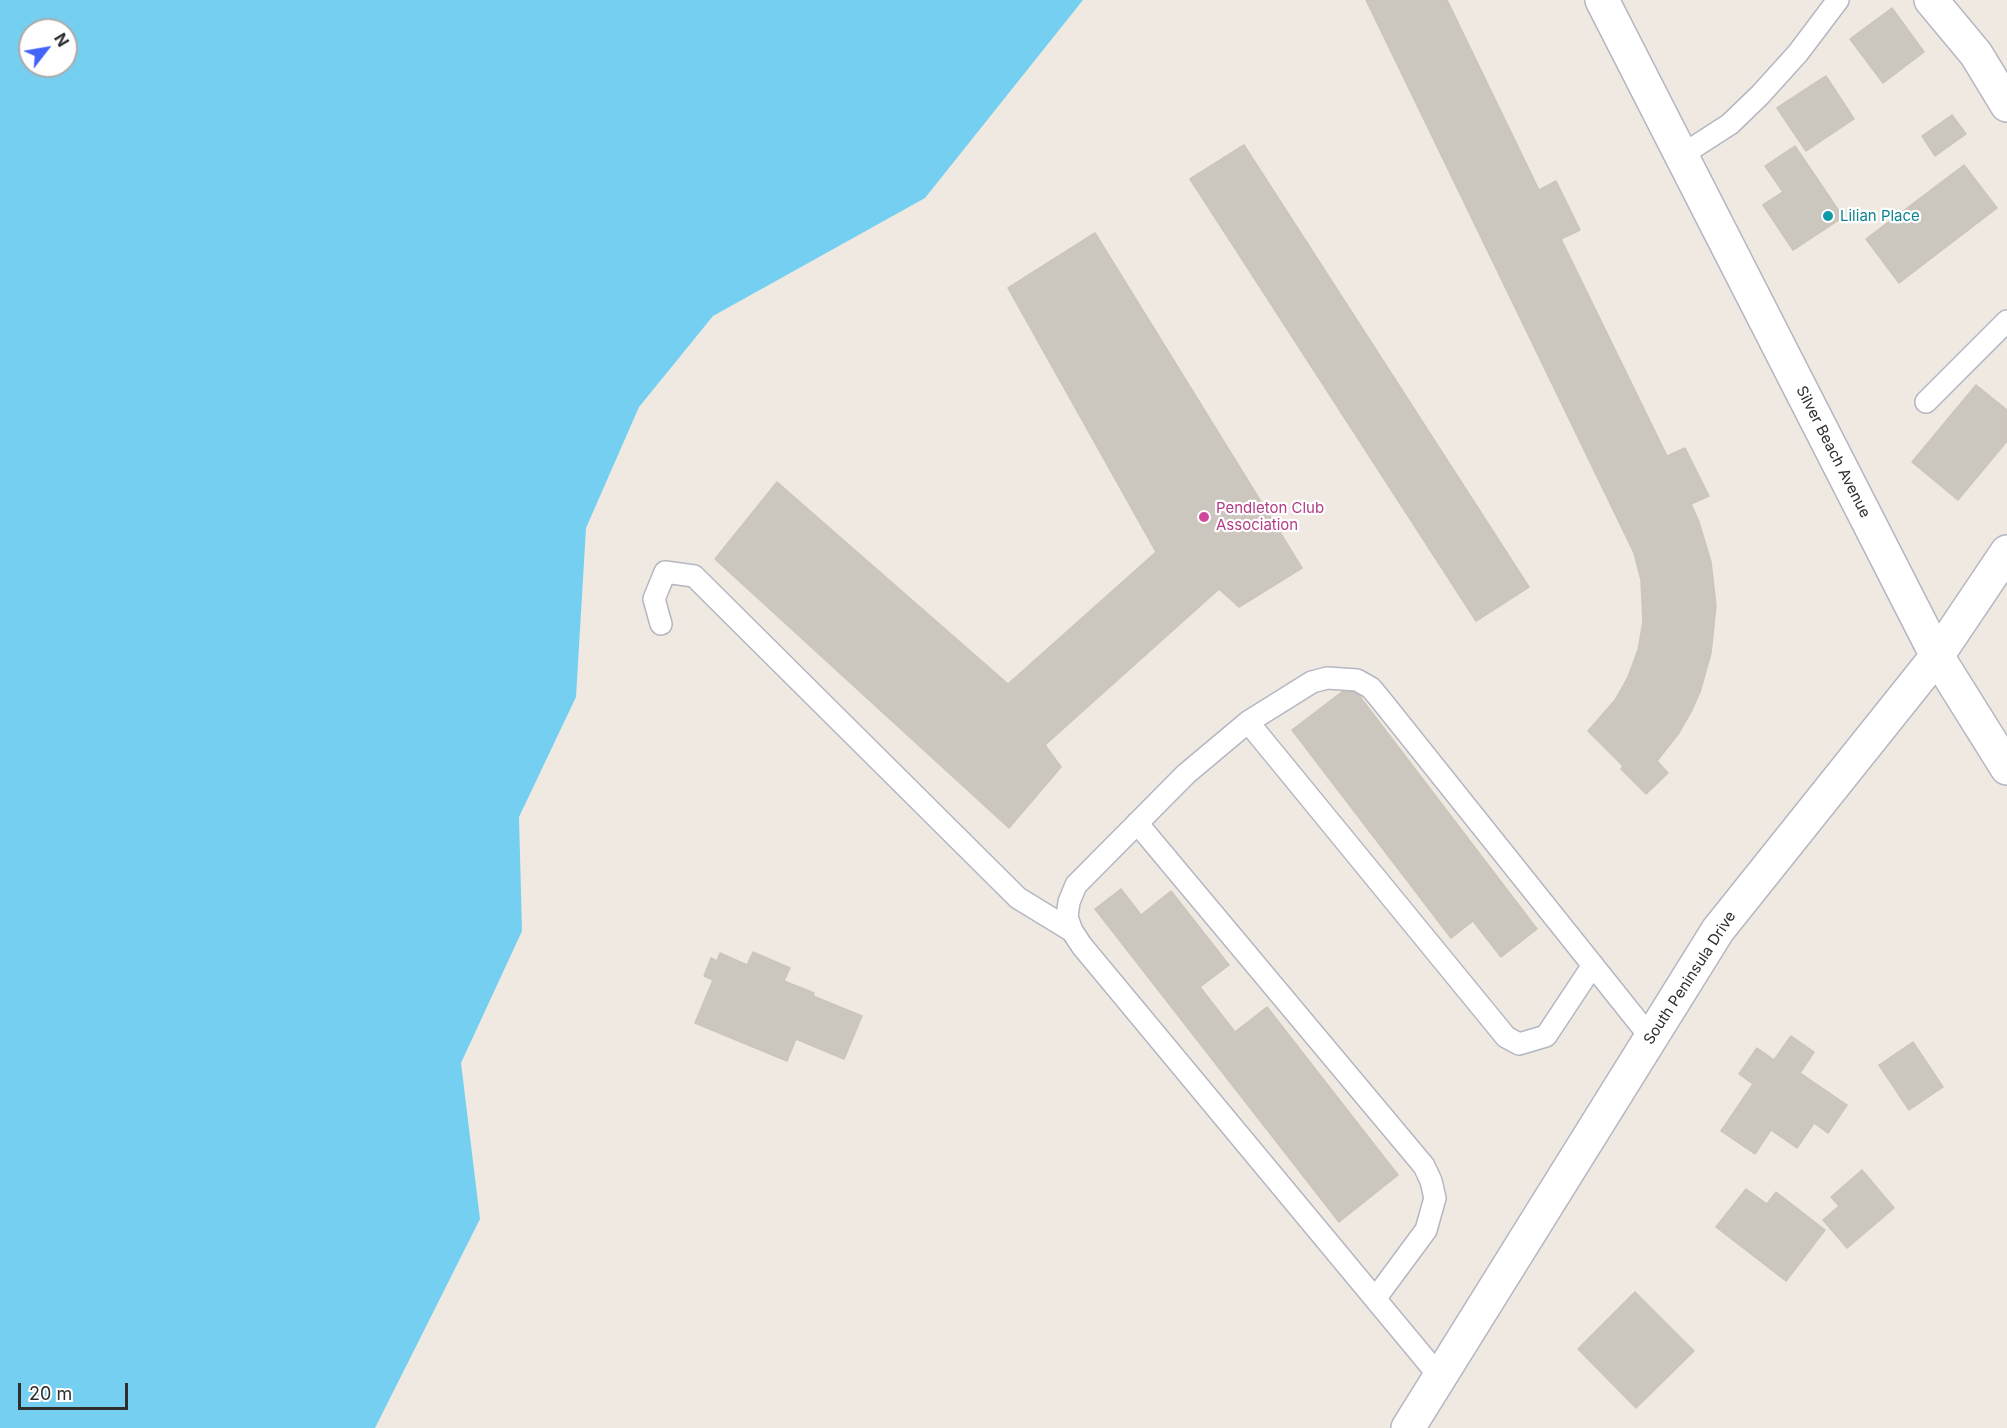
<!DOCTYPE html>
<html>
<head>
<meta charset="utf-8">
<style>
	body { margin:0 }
	#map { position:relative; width:2007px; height:1428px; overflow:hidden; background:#efe9e1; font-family:Inter,sans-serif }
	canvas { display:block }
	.north { position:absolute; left:18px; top:18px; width:60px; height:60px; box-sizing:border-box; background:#fff; border:2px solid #ababab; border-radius:50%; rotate:59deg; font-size:16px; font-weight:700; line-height:24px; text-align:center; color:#2e2e2e }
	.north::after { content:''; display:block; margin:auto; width:21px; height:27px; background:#4264fb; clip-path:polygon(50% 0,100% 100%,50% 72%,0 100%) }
	.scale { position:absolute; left:18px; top:1383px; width:110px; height:27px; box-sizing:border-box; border:3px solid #2e2e2e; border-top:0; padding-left:8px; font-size:18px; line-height:21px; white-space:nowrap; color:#2e2e2e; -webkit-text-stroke:4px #fff; paint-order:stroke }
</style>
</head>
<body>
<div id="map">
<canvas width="2007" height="1428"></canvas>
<div class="north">N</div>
<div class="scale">20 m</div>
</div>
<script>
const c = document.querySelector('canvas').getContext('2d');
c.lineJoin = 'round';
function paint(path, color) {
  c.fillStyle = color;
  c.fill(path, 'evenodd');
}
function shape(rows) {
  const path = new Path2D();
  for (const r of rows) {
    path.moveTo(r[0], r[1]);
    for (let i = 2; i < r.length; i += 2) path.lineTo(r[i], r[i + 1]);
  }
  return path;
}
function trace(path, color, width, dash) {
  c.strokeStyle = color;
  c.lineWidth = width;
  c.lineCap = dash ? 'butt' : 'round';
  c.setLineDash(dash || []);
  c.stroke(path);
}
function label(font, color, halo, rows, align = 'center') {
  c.font = font + ' Inter,sans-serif';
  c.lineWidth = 4.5;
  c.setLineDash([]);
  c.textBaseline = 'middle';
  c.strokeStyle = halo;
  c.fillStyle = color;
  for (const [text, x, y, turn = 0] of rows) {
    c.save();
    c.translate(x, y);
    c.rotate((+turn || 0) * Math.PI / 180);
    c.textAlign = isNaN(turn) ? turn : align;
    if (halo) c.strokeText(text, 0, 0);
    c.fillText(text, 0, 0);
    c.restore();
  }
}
const water = shape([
	[0,0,1083,0,925,198,713,316,639,407,586,528,576,697,519,817,522,931,461,1063,480,1219,375,1428,0,1428],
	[30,30,66,30,66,66,30,66]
]);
const building = shape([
	[1366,0,1447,0,1539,190,1556,181,1580,230,1561,239,1667,456,1685,448,1709,496,1691,504,1699,522,1711,562,1716,606,1711,653,1700,692,1691,712,1679,733,1657,761,1668,773,1646,794,1621,769,1623,766,1588,731,1615,700,1628,677,1638,650,1643,622,1641,580,1634,553,1366,0],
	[1892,8,1924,52,1883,83,1850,39,1892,8],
	[1826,76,1854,119,1806,151,1777,108,1826,76],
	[1952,115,1966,134,1935,156,1922,136,1952,115],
	[1244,145,1529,587,1476,621,1190,179,1244,145],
	[1795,146,1843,217,1793,250,1763,205,1783,192,1765,166,1795,146],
	[1964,165,1997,208,1899,283,1866,239,1964,165],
	[1095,233,1302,568,1239,607,1219,589,1045,745,1061,767,1009,828,715,559,777,482,1008,684,1156,552,1008,288,1095,233],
	[1976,385,2007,410,2007,441,1958,500,1912,462,1976,385],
	[1351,685,1537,929,1501,957,1473,921,1451,938,1292,730,1351,685],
	[1121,889,1141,915,1171,891,1229,965,1200,987,1235,1032,1267,1007,1398,1175,1339,1222,1095,909,1121,889],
	[753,952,790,968,784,981,814,993,813,996,862,1016,844,1059,796,1039,787,1061,695,1023,713,980,704,976,711,958,717,961,720,953,747,965,753,952],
	[1791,1036,1814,1052,1800,1073,1847,1105,1828,1133,1814,1123,1797,1148,1771,1130,1755,1154,1721,1131,1753,1084,1739,1074,1757,1048,1774,1060,1791,1036],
	[1913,1042,1943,1087,1909,1110,1879,1065,1913,1042],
	[1862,1170,1894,1208,1847,1248,1823,1220,1839,1206,1831,1197,1862,1170],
	[1746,1189,1767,1204,1776,1192,1825,1230,1786,1281,1716,1227,1746,1189],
	[1635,1292,1694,1351,1636,1408,1578,1349,1635,1292]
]);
const service = shape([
	[1682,155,1730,124,1760,95,1798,53,1838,0],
	[1926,402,2007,321],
	[661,624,654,599,665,572,694,576,1018,898,1072,931],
	[1248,722,1506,1037,1519,1044,1546,1036,1593,965],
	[1137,823,1424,1166,1431,1181,1435,1198,1426,1230,1375,1299],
	[1440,1377,1082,946,1072,931,1067,917,1069,902,1076,885,1186,774,1248,722,1312,682,1327,678,1357,680,1371,688,1381,700,1651,1038]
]);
const minor = shape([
	[1931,0,1976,54,2007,105]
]);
const tertiary = shape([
	[1602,0,1937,656,2007,768]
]);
const secondary = shape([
	[1408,1428,1718,930,1937,656,2007,552]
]);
const markers = [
	[1828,216,6,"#0f9aa8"],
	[1204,517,6,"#d1479c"]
];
const cultureNames = [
	["Lilian Place",1840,216]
];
const streetNames = [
	["Silver Beach Avenue",1833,452,63],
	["South Peninsula Drive",1690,978,-57]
];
const hotelNames = [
	["Pendleton Club",1216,508],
	["Association",1216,525]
];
paint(water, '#75cff0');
paint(building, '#cbc7bf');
trace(building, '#cbc5ba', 1.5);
trace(service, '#b4b7c1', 24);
trace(minor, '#b4b7c1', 36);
trace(tertiary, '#b4b7c1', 36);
trace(secondary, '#b4b7c1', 36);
trace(service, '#fff', 21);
trace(minor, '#fff', 33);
trace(tertiary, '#fff', 33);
trace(secondary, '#fff', 33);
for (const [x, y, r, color] of markers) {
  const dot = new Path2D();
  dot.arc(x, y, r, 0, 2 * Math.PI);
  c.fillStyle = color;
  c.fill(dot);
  trace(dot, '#fff', 2);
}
label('15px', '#0d838f', '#fff', cultureNames, 'left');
label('15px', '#2e2e2e', '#fff', streetNames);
label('15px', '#b23c85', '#fff', hotelNames, 'left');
</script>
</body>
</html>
